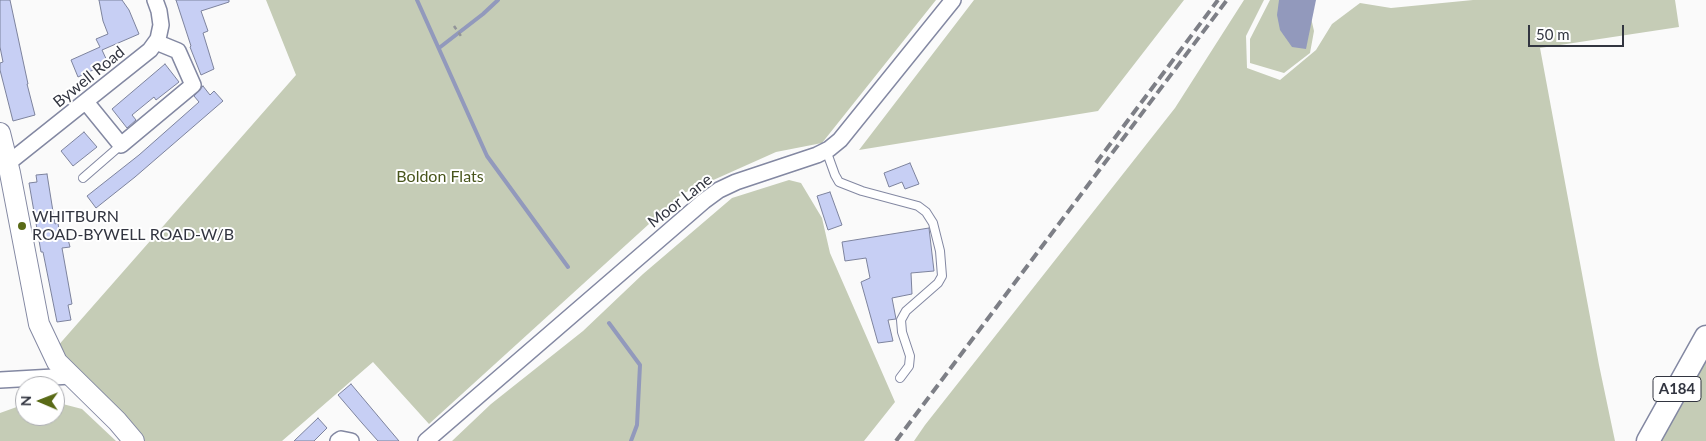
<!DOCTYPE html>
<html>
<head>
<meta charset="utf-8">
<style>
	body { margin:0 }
	#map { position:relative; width:1706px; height:441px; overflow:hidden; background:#fafafa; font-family:Lato,sans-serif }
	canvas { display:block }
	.north { position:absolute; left:15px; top:376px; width:50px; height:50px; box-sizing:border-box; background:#fff; border:1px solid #adaeb3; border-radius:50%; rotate:271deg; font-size:14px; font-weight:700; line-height:20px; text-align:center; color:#323540 }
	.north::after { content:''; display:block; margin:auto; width:18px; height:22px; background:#596a16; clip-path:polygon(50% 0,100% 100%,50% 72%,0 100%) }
	.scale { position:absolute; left:1528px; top:25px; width:96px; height:22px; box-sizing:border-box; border:2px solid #323540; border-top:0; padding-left:6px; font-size:15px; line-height:18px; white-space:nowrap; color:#323540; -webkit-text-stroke:4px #fff; paint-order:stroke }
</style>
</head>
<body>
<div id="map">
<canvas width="1706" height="441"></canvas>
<div class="north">N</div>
<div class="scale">50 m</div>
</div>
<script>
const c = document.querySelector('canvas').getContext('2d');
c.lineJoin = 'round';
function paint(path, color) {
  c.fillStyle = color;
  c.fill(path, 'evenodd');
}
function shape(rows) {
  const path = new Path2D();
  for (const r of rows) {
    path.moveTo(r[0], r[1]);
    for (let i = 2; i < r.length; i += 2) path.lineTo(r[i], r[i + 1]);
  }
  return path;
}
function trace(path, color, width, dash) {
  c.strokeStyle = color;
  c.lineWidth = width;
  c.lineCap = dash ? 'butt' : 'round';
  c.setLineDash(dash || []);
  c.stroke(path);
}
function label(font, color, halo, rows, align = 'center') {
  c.font = font + ' Lato,sans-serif';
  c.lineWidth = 4;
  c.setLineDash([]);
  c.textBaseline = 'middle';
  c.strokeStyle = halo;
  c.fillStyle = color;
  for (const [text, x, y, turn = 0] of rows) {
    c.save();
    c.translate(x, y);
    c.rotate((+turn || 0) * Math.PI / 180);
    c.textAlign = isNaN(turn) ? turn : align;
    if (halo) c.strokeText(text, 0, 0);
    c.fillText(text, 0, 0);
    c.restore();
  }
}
const green = shape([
	[266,0,936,0,822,143,776,152,682,194,429,424,373,362,282,441,144,441,56,348,296,75],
	[974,0,1184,0,1098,111,859,150],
	[1244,0,1264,0,1246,36,1247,68,1280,80,1316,50,1332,24,1360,3,1391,8,1473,0,1675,0,1679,27,1540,48,1599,365,1615,441,914,441,925,425,1175,108],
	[1270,0,1307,0,1314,31,1310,53,1284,73,1250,63,1250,39],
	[789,180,801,183,822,218,830,253,895,402,864,441,452,441,491,404,583,331,643,274,732,198],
	[1706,360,1706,441,1660,441],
	[55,402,82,409,116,441,0,441,0,413,25,404,25,416,55,416]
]);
const water = shape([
	[1279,0,1316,0,1306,49,1292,47,1280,30,1277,15]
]);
const stream = shape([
	[417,0,487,156,568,267],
	[439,48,483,14,498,0],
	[609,323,640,365,637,425,631,441]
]);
const building = shape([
	[0,0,10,0,28,84,27,84,35,115,13,121,0,70,0,63,3,62,0,47,0,0],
	[99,0,122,0,129,10,139,34,102,50,108,63,78,77,71,60,100,47,96,39,108,34,103,21,99,0],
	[176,0,229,0,229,2,201,11,208,31,203,33,214,69,201,75,190,47,191,46,176,0],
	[165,64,179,82,156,100,154,97,132,115,136,120,127,128,112,109,165,64],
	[203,86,210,95,214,91,223,101,135,177,96,208,87,196,139,155,199,102,194,96,203,86],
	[84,132,97,147,73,166,61,151,84,132],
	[910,163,919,184,905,189,902,182,889,187,884,173,910,163],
	[47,174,55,224,58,223,60,236,67,235,70,247,62,248,72,304,68,305,71,320,57,322,43,252,41,252,29,183,37,182,36,175,47,174],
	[830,192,842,225,828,230,817,196,830,192],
	[929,228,934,271,911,273,912,294,892,298,896,319,888,320,893,341,878,343,861,282,870,278,866,258,845,261,842,242,929,228],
	[351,384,388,428,399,441,378,441,362,423,338,395,351,384],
	[318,418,327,428,314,441,294,441,318,418]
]);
const path = shape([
	[454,26,463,39]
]);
const service = shape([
	[826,150,835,175,839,182,862,191,918,206,926,212,933,223,940,251,942,276,938,283,906,311,901,320,902,332,910,356,909,366,900,378],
	[83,178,121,145]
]);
const minor = shape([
	[86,102,121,145,193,85,178,51,156,42],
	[7,164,150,50,158,39,161,25,159,11,155,0],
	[0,380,71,376],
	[338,441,341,439,351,441],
	[426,441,704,201,719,190,736,182,817,155,829,149,840,140,953,0]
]);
const secondary = shape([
	[0,133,10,173,39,324,57,362,117,421,134,441]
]);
const primary = shape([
	[1648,441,1706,337]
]);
const rail = shape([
	[1096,163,1218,0],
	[896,441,1227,0]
]);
const markers = [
	[22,226,5,"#596a16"]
];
const shields = [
	[1677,389,48]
];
const shieldNames = [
	["A184",1677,389]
];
const streetNames = [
	["Bywell Road",89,77,-39],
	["Moor Lane",680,201,-38]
];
const parkNames = [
	["Boldon Flats",440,177]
];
const poiNames = [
	["WHITBURN",32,217],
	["ROAD-BYWELL ROAD-W/B",32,235]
];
paint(green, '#c5ccb6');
paint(water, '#9299bc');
trace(stream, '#9299bc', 4);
paint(building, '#c7cff4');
trace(building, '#7d839d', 1);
trace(service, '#8388a2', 10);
trace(minor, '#8388a2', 18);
trace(secondary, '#8388a2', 22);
trace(primary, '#8388a2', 25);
trace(path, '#929499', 2.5, [4, 4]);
trace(service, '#fff', 8);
trace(minor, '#fff', 15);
trace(secondary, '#fff', 20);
trace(primary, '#fff', 22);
trace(rail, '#7d7f86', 4, [10, 5]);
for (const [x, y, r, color] of markers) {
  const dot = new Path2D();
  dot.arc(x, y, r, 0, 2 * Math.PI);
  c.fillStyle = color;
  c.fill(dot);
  trace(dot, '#fff', 2);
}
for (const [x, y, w] of shields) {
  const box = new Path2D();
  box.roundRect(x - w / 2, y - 12.5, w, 25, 4);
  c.fillStyle = '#fff';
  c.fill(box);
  trace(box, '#323540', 1);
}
label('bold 15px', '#323540', null, shieldNames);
label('16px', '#323540', '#fff', streetNames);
label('16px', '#48551c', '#fff', parkNames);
label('16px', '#323540', '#fff', poiNames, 'left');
</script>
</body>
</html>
